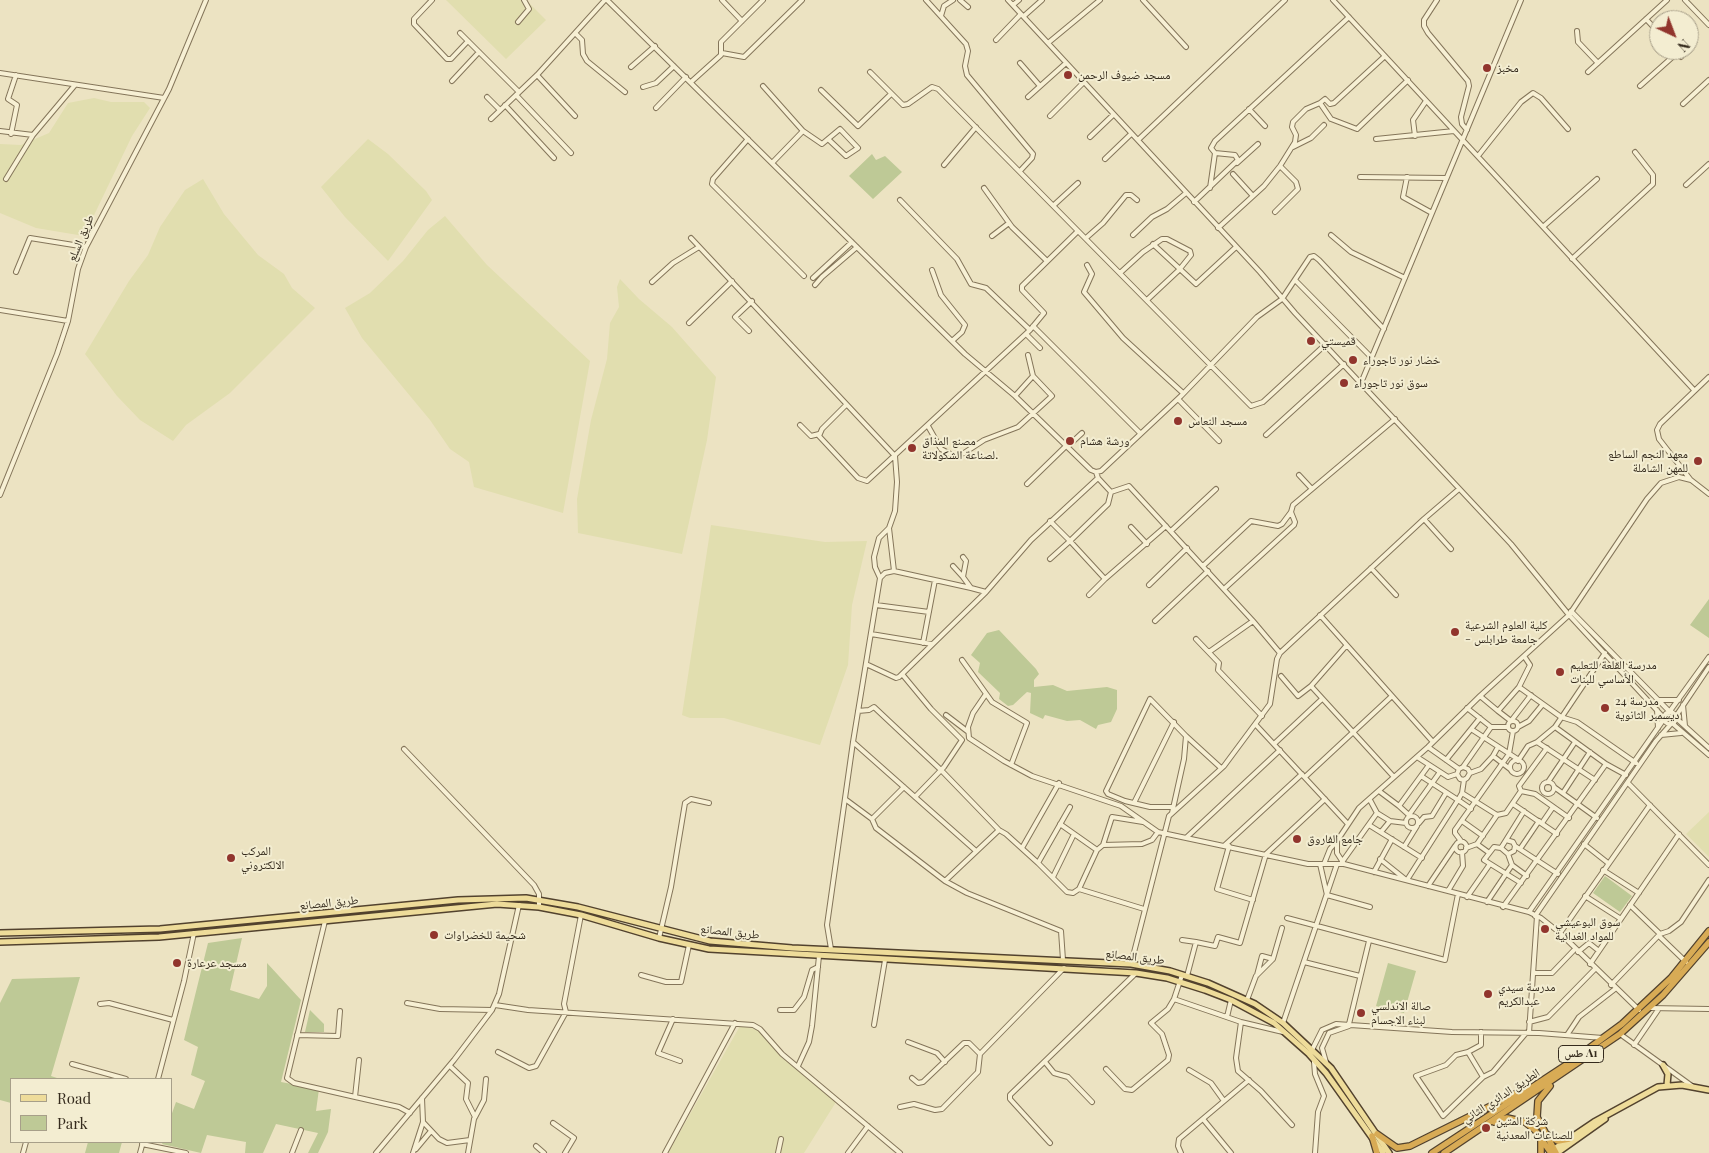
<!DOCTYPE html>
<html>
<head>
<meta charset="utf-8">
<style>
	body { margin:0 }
	#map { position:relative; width:1709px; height:1153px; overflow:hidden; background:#ece3c2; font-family:"Playfair Display",serif }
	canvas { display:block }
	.legend { position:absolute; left:10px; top:1078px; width:162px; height:65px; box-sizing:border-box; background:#f3edd1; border:1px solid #a79f89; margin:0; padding:6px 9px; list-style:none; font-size:15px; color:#352b1d }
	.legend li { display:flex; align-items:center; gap:10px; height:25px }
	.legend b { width:25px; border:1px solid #a79f89 }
	.north { position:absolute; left:1649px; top:10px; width:50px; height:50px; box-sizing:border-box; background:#f3edd1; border:1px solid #a79f89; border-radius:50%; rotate:137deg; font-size:14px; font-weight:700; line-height:20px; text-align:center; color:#352b1d }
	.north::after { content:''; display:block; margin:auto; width:18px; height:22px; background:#91352d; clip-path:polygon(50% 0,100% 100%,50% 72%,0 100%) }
</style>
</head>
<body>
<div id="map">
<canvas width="1709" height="1153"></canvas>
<ul class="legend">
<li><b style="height:6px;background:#eedc9a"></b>Road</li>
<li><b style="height:14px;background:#bec996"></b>Park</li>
</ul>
<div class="north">N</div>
</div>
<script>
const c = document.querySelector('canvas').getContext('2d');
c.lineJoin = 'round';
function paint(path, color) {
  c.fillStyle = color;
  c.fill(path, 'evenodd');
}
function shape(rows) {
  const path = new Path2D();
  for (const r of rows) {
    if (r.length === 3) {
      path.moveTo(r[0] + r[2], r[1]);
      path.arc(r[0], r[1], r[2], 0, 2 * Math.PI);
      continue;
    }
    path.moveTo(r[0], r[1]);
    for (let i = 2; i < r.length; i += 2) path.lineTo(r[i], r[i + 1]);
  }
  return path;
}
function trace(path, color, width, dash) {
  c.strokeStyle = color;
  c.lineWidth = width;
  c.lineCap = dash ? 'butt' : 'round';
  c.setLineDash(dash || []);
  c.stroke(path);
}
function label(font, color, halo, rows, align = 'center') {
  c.font = font + ' "Playfair Display","Noto Naskh Arabic",serif';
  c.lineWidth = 4;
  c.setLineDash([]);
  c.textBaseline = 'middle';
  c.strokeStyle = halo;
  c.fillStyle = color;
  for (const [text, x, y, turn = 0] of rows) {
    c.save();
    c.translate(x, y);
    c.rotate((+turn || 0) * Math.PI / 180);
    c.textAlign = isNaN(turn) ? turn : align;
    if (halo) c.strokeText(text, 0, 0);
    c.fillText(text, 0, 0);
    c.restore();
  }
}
const farmland = shape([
	[446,0,526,0,546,20,506,59],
	[94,98,111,102,144,102,150,108,132,136,84,236,36,228,0,213,0,144,21,145,49,133,68,103],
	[368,139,388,154,426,191,432,200,388,261,345,217,321,187],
	[203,179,224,214,258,255,284,274,292,288,315,308,230,393,186,425,173,441,140,420,117,396,85,354,129,281,148,255,160,227,185,190],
	[445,216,487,265,590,361,563,513,474,487,469,462,450,449,430,420,362,338,345,308,370,293,403,261,428,230],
	[620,279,639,299,672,327,716,377,707,440,682,554,578,533,577,499,591,420,607,359,610,323,619,307,617,287],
	[711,525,825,542,867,541,852,605,848,665,820,745,724,718,690,718,682,715],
	[1709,812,1709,857,1686,834],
	[740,1026,757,1029,836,1102,804,1153,668,1153]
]);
const green = shape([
	[872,154,876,160,885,156,902,172,873,199,849,176],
	[1709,599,1709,638,1690,625],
	[999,630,1036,669,1039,674,1034,680,1034,687,1053,685,1067,691,1107,687,1117,690,1117,709,1111,722,1098,725,1096,729,1080,720,1067,721,1045,715,1043,719,1030,713,1031,693,1027,692,1013,705,1008,706,999,699,1000,693,978,672,980,663,971,655,987,633],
	[1605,876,1632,896,1620,912,1593,893],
	[242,938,230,990,259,999,267,986,267,963,301,1000,281,1082,319,1089,316,1111,331,1109,328,1132,318,1153,308,1153,318,1133,276,1124,263,1153,245,1153,246,1142,207,1135,201,1153,162,1144,163,1142,171,1142,171,1116,176,1102,194,1109,205,1081,191,1075,198,1047,184,1040,208,943],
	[1388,963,1416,971,1404,1013,1376,1006],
	[80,977,51,1076,60,1079,11,1079,11,1103,0,1100,0,1003,12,979],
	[310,1010,324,1024,324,1032,305,1032],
	[88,1142,122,1142,119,1153,85,1153]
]);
const minor = shape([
	[432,0,414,19,414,24,447,59,451,59,468,41],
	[607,0,965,354,1015,396,1091,470,1096,472,1098,478,1111,492,1129,486,1253,621,1280,653],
	[722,0,742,21],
	[926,0,966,44,968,51,965,66,967,75,1033,154,1032,158,1020,171],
	[960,0,968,7],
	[1008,0,1260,272,1295,313,1511,544,1569,615,1664,718],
	[1143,0,1186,47],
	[1333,0,1694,390],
	[1437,0,1424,20,1424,26,1428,33,1468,81,1469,86,1461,117,1462,124,1467,130],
	[1685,0,1709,25],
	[1013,5,1019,0],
	[941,16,944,6,953,0],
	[1024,16,1042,0],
	[1646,19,1659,33],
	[518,22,529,9,524,0],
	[1577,31,1578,42,1598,63],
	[460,33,519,92],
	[576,34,582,40,583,54,587,61,625,92],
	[996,40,1021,14],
	[1048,43,1100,0],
	[1674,50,1681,57],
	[722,53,744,57,802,0],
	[1020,63,1040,86],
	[631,67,655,46],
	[870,72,903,105,908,104,932,87,938,89,1078,231],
	[1588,72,1667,0],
	[0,73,164,98],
	[537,75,575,116],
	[452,81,479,52],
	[691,82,721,55,721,42,763,0],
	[763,86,803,131],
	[1640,86,1677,53],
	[643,87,656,83,674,66],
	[821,90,858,126,891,94],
	[516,95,571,153],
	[487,97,500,110],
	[1028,97,1066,63],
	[1320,103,1325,99,1330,104,1334,103,1385,56],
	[1683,104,1709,80],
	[505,105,554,158],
	[656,108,686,77],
	[1249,109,1265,126],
	[1050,116,1084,82],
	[491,119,537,75,605,0],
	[0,131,33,135,75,85],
	[11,134,17,105,8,99,16,75],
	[1415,136,1413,120,1426,101],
	[1090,137,1113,115],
	[748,139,713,179,712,184,804,276],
	[1376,139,1454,131],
	[1138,140,1285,0],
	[1293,147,1311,138,1324,125],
	[1478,156,1521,102,1533,93,1541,98,1568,129],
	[1105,159,1131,134],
	[772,163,803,131,822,144,840,129,858,148,846,156,828,139],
	[1237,163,1258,144],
	[944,165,976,127],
	[1233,174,1253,196],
	[1360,177,1446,178],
	[1407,177,1403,197,1432,213],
	[6,179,33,135],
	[1686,185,1709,164],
	[984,188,1012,227,1047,261],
	[1210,188,1215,153,1211,148,1215,141,1349,17],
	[900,200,957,259,971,284,986,288,1030,330,1044,313,1022,290,1022,286,1078,231,1251,406,1263,402,1326,344],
	[1194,202,1238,160,1235,155,1215,153],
	[1054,205,1078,183],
	[1275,212,1298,189,1296,182,1280,166],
	[1544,226,1597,179],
	[1218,228,1264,186,1280,166,1295,142,1296,135,1292,127,1293,122,1306,109,1320,103,1331,119,1357,129,1408,80],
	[1133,235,1152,217,1167,209,1186,193],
	[1331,235,1351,252,1405,278],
	[992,236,1009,223],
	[691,238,895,456,897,482,895,511,889,528,894,571],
	[1086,238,1103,223,1126,195,1131,195,1137,200],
	[1153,244,1196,284,1236,247],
	[1572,259,1653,184,1653,175,1635,152],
	[1087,265,1092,274,1084,292,1123,338,1183,393],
	[932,270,941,295,965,325,962,332,952,341],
	[16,272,30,238,86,247],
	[1120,273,1143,252,1162,239,1167,239,1190,251,1191,255,1179,270,1147,300],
	[813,278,852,242],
	[1296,281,1372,358],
	[652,282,673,263,699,247],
	[815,285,822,277,857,247],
	[0,310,68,321],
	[689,323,732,281],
	[1033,326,1140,433],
	[749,331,735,317,752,301],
	[1026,334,1040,348],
	[1361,383,1521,0],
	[1015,396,1033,376,1028,355],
	[1178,399,1219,441],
	[846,405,822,429,819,436,858,478,867,481,1030,330],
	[800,425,811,436,819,434],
	[928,426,941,449,954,456,964,453,984,440,1018,427,1052,396,1033,376],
	[1266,435,1344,364],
	[1067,447,1082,433],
	[1096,472,1101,471,1181,396,1257,317,1282,299,1310,257,1314,256,1319,260,1384,329],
	[1299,475,1312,489],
	[1690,479,1659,439,1657,430,1660,424,1709,377],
	[1027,484,1066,446],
	[1111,492,1108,504,1070,541,1105,579,1166,526],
	[0,495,57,354,68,321,78,269,86,247,169,89,206,0],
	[1424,519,1451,549],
	[1131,527,1147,544],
	[1171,531,1216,489],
	[963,557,966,561,963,577,971,588,986,592,1031,540,1098,478],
	[1050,559,1070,541,1050,521],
	[953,566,963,577],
	[1203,566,1251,521,1278,526,1282,524,1291,512,1293,505,1395,419],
	[1371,568,1396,595],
	[880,578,875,567,874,557,879,538,889,528],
	[1149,585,1187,548],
	[1224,589,1294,525,1295,522,1291,512],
	[1089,595,1105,579],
	[876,605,929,612],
	[1571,611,1669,711],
	[1320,615,1433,742],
	[1155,621,1208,571],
	[871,634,932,644],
	[1196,639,1219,663,1218,670,1262,716],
	[923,643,935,580],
	[1346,646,1311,686,1394,777],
	[1209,652,1253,621],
	[1524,656,1530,665,1519,687,1561,717,1577,722,1636,763],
	[962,660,992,702,1027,723,1011,765],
	[866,664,896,678,899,677,986,592],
	[902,674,931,709,962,740,944,767,915,797],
	[1281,676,1298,696,1311,686],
	[986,694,973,713,968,727,969,738,1004,761,1032,776,1121,806,1158,832,1308,864,1344,864,1529,912,1541,918,1560,933,1639,1010],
	[1480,696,1498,711,1519,687],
	[1659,700,1679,700],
	[1683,705,1685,726],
	[1467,708,1491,727,1508,727],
	[1657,710,1658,728],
	[858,711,869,710,874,707,941,770,999,830,1006,834,1038,863],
	[1498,711,1511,721,1531,695],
	[1670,711,1709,657],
	[1670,718,6],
	[946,715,967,731],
	[1676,716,1709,667],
	[1676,718,1709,748],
	[1513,726,5],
	[1672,723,1709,755],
	[1256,725,1347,823],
	[1518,727,1529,721,1543,704],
	[1555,727,1606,764],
	[1471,729,1519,760],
	[1661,735,1681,733],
	[1186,736,1221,768],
	[853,742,976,851],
	[1537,742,1595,780],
	[1274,744,1322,699],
	[1428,747,1459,769],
	[1498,747,1493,756,1510,769],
	[404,749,534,885,539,894,539,907],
	[1417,757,1448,777,1457,774,1459,769,1463,767,1468,769,1470,773,1467,778,1464,780,1460,779,1457,774],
	[1446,760,1480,718],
	[1517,767,7],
	[1518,761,1528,746,1537,742,1555,727,1605,653],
	[1463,767,1491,727],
	[1470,773,1481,769,1493,756],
	[1305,777,1392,696],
	[1464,780,1462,793,1458,800,1471,809],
	[1548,782,1575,742],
	[1548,788,6],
	[1628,783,1709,865],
	[1554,787,1597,818],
	[1379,791,1399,806,1429,765],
	[1521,791,1535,794,1569,818],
	[1521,791,1519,786,1547,748],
	[1462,793,1497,815],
	[1563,793,1590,752],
	[845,799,872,819,876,828,945,881,967,893,1061,931,1063,960],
	[1134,803,1174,722],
	[1513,804,1557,834],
	[1399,806,1410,816],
	[1070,807,1038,863,1067,892,1073,893,1079,889,1097,850,1103,845,1142,844,1152,840,1158,832],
	[1172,813,1184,759,1186,736,1150,699,1106,791,1108,794,1125,801,1150,807,1173,807],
	[1377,813,1390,821,1406,823],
	[1409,815,1440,772],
	[1412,822,6],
	[872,819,904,787],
	[1462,821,1483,836],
	[1419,823,1424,817,1432,816,1446,793],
	[1542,823,1553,807],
	[1060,824,1097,850],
	[1369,825,1422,858],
	[1381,832,1390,821],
	[1187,837,1280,750],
	[1506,840,1524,811],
	[1461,841,1455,833,1455,830,1509,754,1513,731],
	[1461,847,5.5],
	[1477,844,1488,852],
	[1584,844,1608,863],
	[1103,845,1112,817,1143,822],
	[1225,845,1302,774],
	[1229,846,1217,889,1253,900],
	[1515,846,1558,874],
	[1404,847,1417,826],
	[1022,848,1059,783],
	[1466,848,1477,844,1497,815,1506,813,1521,791],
	[1501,848,1506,840,1513,842,1515,846,1514,851,1508,854,1501,848,1494,847,1484,860,1521,883],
	[1520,849,1539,821],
	[1380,859,1405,879],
	[1342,862,1377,813,1370,800],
	[1320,864,1327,895,1370,907],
	[1324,864,1330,849,1337,841],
	[1344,864,1337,853,1337,841,1359,808,1428,747,1480,696,1569,615,1647,499,1661,483,1679,477,1691,480,1709,494],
	[1512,865,1527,876],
	[1603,870,1639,893],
	[1374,872,1392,839],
	[1053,877,1074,834],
	[1407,880,1458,800,1421,776],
	[945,881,999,830],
	[1428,886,1455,846],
	[1079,889,1144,909],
	[1448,891,1463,866,1462,852],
	[1585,896,1621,919],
	[1467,897,1490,864],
	[1487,902,1512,865,1508,854],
	[1630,905,1660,934],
	[1503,907,1606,764,1626,775],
	[1529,912,1664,719],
	[1535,916,1656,741,1671,724],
	[1287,918,1445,960,1458,894],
	[325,921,287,1078,294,1083,399,1107,410,1113],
	[1560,933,1650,805],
	[1659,936,1686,962],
	[659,938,671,887,685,803,691,799,709,803],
	[1182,940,1196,942],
	[831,949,827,925,853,742,880,578,885,573,894,571,971,588],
	[1578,952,1589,943,1599,951],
	[1304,962,1360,976],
	[1131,964,1169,816,1224,766,1270,704,1277,659,1280,653,1424,519,1459,489],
	[1590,964,1679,834],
	[1534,973,1552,973,1575,949],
	[641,975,666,982,681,982,689,945],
	[1182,975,1174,999,1241,1022,1283,1032],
	[1257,975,1262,956,1273,959],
	[1187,976,1196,942,1215,946,1218,937,1240,943,1266,854,1325,799],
	[1611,985,1660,934,1669,931,1681,922,1709,880],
	[1247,1000,1256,976,1273,959,1282,928],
	[407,1003,440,1009,492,1010],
	[100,1004,109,1003,173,1020],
	[495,1005,528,1010,753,1025,760,1029,782,1054,900,1153],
	[1649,1008,1709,1009],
	[780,1010,794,1010,804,997,812,970,818,967],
	[1227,1017,1231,1000],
	[673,1019,658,1053,680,1061],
	[1241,1022,1236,1058,1238,1071,1261,1091,1292,1125],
	[1529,1022,1548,1017,1595,969],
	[1283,1023,1337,864],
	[1349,1024,1369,941],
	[874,1025,885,960],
	[1481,1032,1481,1045,1468,1052,1483,1077],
	[1529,1033,1537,916],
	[1620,1034,1692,1086],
	[297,1035,338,1036,340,1011],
	[1567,1035,1579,1017,1615,989],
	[908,1042,937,1053,945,1062],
	[1634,1045,1658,1010],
	[498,1052,529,1068,536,1066,566,1012,564,1004,581,915],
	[1311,1052,1322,1030,1336,1024,1452,1032,1539,1033,1603,1038],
	[1468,1052,1456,1055,1446,1065,1416,1076,1443,1116,1483,1077,1493,1072,1526,1033],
	[980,1054,1064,968],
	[1045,1062,1054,1073,1068,1077,1092,1102],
	[1314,1062,1315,1074,1324,1096,1318,1112,1315,1153],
	[1326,1062,1322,1048,1329,1033,1349,1026],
	[72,1064,126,1079],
	[450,1066,468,1083,466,1099,475,1117],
	[798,1066,809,1042,812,1026,819,956],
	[1106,1069,1125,1089,1132,1090,1168,1060,1169,1055,1162,1034,1151,1023,1168,1009,1174,999],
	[1189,1070,1211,1083,1224,1101],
	[158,1079,184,981,194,933],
	[355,1097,359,1060],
	[900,1107,914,1104,935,1110,942,1109,978,1072,980,1054,969,1043,964,1043,923,1082,918,1083,912,1078],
	[1203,1119,1231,1153],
	[423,1122,439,1139,447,1143,470,1140],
	[553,1123,574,1138,565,1153],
	[1050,1143,1010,1099,1010,1095,1136,973],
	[142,1144,186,1153],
	[536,1146,544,1153],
	[416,1149,431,1131],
	[23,1153,26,1142],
	[140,1153,143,1142],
	[292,1153,301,1130],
	[376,1153,454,1060,492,1010,499,994,519,905],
	[413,1153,423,1122,422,1098],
	[468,1153,474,1119,484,1100,486,1079],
	[665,1153,735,1023],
	[778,1153,781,1139],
	[848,1153,868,1126],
	[1181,1153,1178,1146,1179,1139,1249,1080]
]);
const major = shape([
	[0,933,160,929,458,900,526,898,578,907,710,941,792,948,1131,964,1170,971,1208,983,1255,1004,1283,1023,1331,1068,1389,1153],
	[0,942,159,937,497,904,539,907,581,915,659,938,709,949,1136,973,1167,978,1205,990,1231,1000,1274,1023,1309,1054,1326,1073,1383,1153],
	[1663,1065,1668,1074,1667,1085],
	[1551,1151,1594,1122,1658,1087,1682,1085,1709,1090],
	[1557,1153,1605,1119]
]);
const highway = shape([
	[1550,1086,1538,1101,1537,1117,1556,1153],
	[1494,1122,1507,1118,1525,1122,1535,1130,1551,1153],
	[1377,1134,1397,1148,1410,1146,1519,1092],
	[1546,1134,1558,1141,1569,1139],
	[1372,1136,1377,1153],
	[1541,1140,1541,1153],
	[1432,1153,1569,1063,1622,1024,1671,978,1709,931],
	[1444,1153,1620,1034,1663,995,1709,942]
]);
const markers = [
	[1487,68,5,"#91352d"],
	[1068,75,5,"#91352d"],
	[1311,341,5,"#91352d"],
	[1353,360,5,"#91352d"],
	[1344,383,5,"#91352d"],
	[1178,421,5,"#91352d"],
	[1070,441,5,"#91352d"],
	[912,448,5,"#91352d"],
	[1698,461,5,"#91352d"],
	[1455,632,5,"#91352d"],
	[1560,672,5,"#91352d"],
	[1605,708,5,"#91352d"],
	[1297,839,5,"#91352d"],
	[231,858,5,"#91352d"],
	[1545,929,5,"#91352d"],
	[434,935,5,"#91352d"],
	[177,963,5,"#91352d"],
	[1488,994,5,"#91352d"],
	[1361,1013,5,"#91352d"],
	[1486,1128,5,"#91352d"]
];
const shields = [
	[1581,1054,45]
];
const shieldNames = [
	["طس A1",1581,1054]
];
const poiNames = [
	["مخبز",1497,68],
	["مسجد ضيوف الرحمن",1078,75],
	["قميستي",1321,341],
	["خضار نور تاجوراء",1363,360],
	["سوق نور تاجوراء",1354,383],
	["مسجد النعاس",1188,421],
	["مصنع المذاق",922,441],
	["لصناعة الشكولاتة.",922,455],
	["ورشة هشام",1080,441],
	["معهد النجم الساطع",1688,454,"right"],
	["للمهن الشاملة",1688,468,"right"],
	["كلية العلوم الشرعية",1465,625],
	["- جامعة طرابلس",1465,639],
	["مدرسة القلعة للتعليم",1570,665],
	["الأساسي للبنات",1570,679],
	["مدرسة 24",1615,701],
	["ديسمبر الثانوية",1615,715],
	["جامع الفاروق",1307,839],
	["المركب",241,851],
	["الالكتروني",241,865],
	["سوق البوعيشي",1555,922],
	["للمواد الغدائية",1555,936],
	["شحيمة للخضراوات",444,935],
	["مسجد عرعارة",187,963],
	["مدرسة سيدي",1498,987],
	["عبدالكريم",1498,1001],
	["صالة الاندلسي",1371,1006],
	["لبناء الاجسام",1371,1020],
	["شركة المتين",1496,1121],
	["للصناعات المعدنية",1496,1135]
];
const streetNames = [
	["طريق السلع",81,238,-67],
	["طريق المصانع",329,903,-6],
	["طريق المصانع",730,932,6],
	["طريق المصانع",1135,957,7],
	["الطريق الدائري الثاني",1501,1096,-33]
];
paint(farmland, '#e1deaf');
paint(green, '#bec996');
trace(minor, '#84755a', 6);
trace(major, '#52422e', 8);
trace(highway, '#52422e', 8);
trace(minor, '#f7f0d4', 4);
trace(major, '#eedc9a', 5);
trace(highway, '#d8ab55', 5.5);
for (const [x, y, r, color] of markers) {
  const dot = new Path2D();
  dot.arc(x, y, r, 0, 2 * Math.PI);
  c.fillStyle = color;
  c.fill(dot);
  trace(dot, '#f3edd1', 2);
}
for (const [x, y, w] of shields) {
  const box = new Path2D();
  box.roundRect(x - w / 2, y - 8.5, w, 17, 4);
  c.fillStyle = '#f3edd1';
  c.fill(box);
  trace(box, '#352b1d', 1);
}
label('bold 11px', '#352b1d', null, shieldNames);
label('12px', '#352b1d', '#f3edd1', poiNames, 'left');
label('12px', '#352b1d', '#f3edd1', streetNames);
</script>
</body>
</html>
